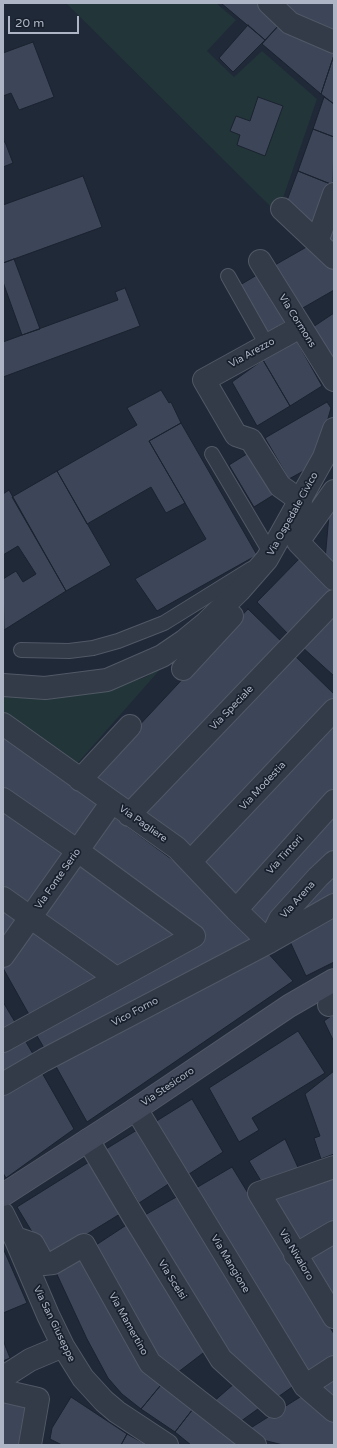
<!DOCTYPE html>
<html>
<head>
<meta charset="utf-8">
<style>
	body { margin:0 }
	#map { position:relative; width:337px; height:1448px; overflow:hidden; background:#202938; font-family:"Varela Round",sans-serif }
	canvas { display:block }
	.frame { position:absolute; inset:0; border:4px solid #aeb5c5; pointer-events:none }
	.scale { position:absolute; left:8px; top:16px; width:71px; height:18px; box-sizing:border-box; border:2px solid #aeb5c5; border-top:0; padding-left:5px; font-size:12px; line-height:14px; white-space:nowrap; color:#aeb5c5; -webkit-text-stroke:3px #19202d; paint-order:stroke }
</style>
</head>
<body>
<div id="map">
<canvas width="337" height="1448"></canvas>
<div class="frame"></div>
<div class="scale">20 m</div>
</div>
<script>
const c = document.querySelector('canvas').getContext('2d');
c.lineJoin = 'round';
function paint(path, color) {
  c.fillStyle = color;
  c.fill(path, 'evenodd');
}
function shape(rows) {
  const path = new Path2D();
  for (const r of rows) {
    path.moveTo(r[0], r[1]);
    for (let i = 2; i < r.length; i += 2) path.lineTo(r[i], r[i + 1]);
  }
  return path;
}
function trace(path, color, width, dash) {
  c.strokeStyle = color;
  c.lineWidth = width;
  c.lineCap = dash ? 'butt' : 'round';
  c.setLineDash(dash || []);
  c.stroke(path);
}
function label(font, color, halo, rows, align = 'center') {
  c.font = font + ' "Varela Round",sans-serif';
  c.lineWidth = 3.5;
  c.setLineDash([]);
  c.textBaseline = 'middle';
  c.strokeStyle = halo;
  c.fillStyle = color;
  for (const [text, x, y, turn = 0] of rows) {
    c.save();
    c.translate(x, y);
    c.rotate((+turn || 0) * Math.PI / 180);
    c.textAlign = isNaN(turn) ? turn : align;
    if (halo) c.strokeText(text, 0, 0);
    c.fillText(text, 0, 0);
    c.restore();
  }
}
const green = shape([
	[66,3,216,3,236,20,207,51,234,77,262,51,317,99,282,201,274,210],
	[164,665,76,765,3,713,3,694,57,697,102,692,146,677]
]);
const building = shape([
	[221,3,259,3,280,24,265,40,221,3],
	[280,3,334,3,334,36,294,20,280,3],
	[280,24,334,49,334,55,321,94,262,44,280,24],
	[248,25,265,40,233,72,219,58,248,25],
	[33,42,54,97,19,110,11,93,3,96,3,53,33,42],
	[334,55,334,104,321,94,334,55],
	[258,97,283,106,265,156,237,145,240,135,230,131,236,116,250,121,258,97],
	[324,97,334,104,334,137,313,129,324,97],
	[313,129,334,137,333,185,298,171,313,129],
	[3,142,5,142,13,163,3,167,3,142],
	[298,171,333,185,316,230,286,203,298,171],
	[83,176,102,227,3,263,3,205,83,176],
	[334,208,334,246,324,236,334,208],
	[310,245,334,268,334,290,301,309,275,265,310,245],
	[14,259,40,329,22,335,3,282,3,263,14,259],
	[257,275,285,322,268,333,240,285,257,275],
	[125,288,140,326,3,377,3,342,118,300,115,292,125,288],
	[334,313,334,361,313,327,334,313],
	[295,338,322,386,290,406,263,360,295,338],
	[263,360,290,406,257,426,232,382,263,360],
	[161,390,169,403,171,402,181,423,149,441,185,503,166,513,151,487,87,524,57,471,137,425,127,408,161,390],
	[327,402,331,408,320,447,307,469,289,479,265,438,327,402],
	[181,423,257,555,157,611,135,579,206,539,149,441,181,423],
	[250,452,275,494,254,507,229,465,250,452],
	[57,471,111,565,66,591,12,497,57,471],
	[9,490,66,591,4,630,3,579,16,571,23,582,36,574,18,546,3,555,3,494,9,490],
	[334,510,334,568,325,560,329,515,334,510],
	[300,558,334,593,291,637,257,602,300,558],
	[248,609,285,645,129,807,91,777,248,609],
	[334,614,334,676,301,646,334,614],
	[294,655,334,694,334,704,192,850,141,813,294,655],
	[334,722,334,791,236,899,199,862,334,722],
	[3,736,101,806,74,842,3,792,3,736],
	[3,809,68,853,29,910,3,891,3,809],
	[334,809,334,856,262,930,245,910,334,809],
	[114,817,185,869,256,941,47,1053,33,1029,204,936,88,850,114,817],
	[79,861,184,935,116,970,40,916,79,861],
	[334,868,334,898,288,926,334,868],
	[3,904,23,918,3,946,3,904],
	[334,912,334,962,306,976,287,935,334,912],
	[32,926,103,977,31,1018,3,968,32,926],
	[266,951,293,981,87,1122,53,1061,266,951],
	[3,1002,18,1027,3,1036,3,1002],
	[334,1014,334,1042,324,1021,334,1014],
	[298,1031,325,1073,252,1118,259,1130,239,1142,209,1088,298,1031],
	[23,1037,36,1059,3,1078,3,1048,23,1037],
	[41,1071,74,1129,6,1178,3,1173,3,1092,41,1071],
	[334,1071,334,1154,321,1159,314,1138,320,1136,305,1094,334,1071],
	[192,1099,223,1152,186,1176,155,1122,192,1099],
	[137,1130,170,1183,139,1203,106,1149,137,1130],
	[285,1139,301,1174,264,1186,249,1161,285,1139],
	[89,1162,120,1214,48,1258,17,1207,89,1162],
	[232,1167,334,1334,334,1359,308,1376,196,1188,232,1167],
	[334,1173,334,1226,300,1246,271,1195,334,1173],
	[178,1196,295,1385,275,1399,233,1360,145,1215,178,1196],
	[128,1224,207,1350,177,1373,157,1360,93,1247,128,1224],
	[334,1239,334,1299,307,1255,334,1239],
	[3,1248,27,1303,3,1313,3,1248],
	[81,1253,165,1380,141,1409,122,1394,108,1378,87,1339,54,1268,81,1253],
	[3,1340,10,1358,3,1361,3,1340],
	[334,1373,334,1401,318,1384,334,1373],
	[165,1380,196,1405,175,1432,141,1409,165,1380],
	[235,1383,262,1406,237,1424,212,1403,235,1383],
	[305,1394,334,1421,334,1445,283,1445,263,1440,249,1429,305,1394],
	[71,1397,127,1434,121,1445,62,1445,50,1439,52,1428,71,1397],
	[3,1400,30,1406,22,1445,3,1445,3,1400],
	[196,1405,239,1439,234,1445,191,1445,175,1432,196,1405],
	[127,1434,147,1445,121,1445,127,1434]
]);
const lane = shape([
	[228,276,267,345],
	[212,454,270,552],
	[21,650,69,651,93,648,118,641,164,623,251,569]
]);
const street = shape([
	[269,3,290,23,334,42],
	[282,209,334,258],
	[317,242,334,194],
	[260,261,334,380],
	[300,327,204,380,236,435,251,440,280,486,301,501],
	[334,491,298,542,334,579],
	[183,669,232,616],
	[3,685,45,688,107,680,162,656,184,641,206,623,239,591,267,559,324,457,334,429],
	[3,724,177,848,236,910,269,942],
	[80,780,130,726],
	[3,799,78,851,194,936,3,1041],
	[129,815,334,601],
	[191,861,334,710],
	[3,898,116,978],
	[236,910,334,801],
	[269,942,280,919,318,877,334,862],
	[3,956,112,802],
	[329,1005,334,1001],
	[3,1084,44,1060,269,942,334,905],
	[136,1109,305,1386,334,1411],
	[88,1140,132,1214,221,1359,274,1407],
	[334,1167,259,1193,334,1317],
	[3,1214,15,1238,48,1315,63,1346,83,1378,104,1401,117,1412,167,1445],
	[15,1238,33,1244,44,1264,53,1263,84,1245,150,1363,255,1445],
	[295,1255,334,1232],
	[3,1376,5,1376,30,1360,63,1346],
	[305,1386,334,1367],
	[3,1391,38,1399,30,1445]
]);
const secondary = shape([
	[3,1195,136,1109,289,1006,334,980]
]);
const streetNames = [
	["Via Cormons",297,321,58],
	["Via Arezzo",252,353,-29],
	["Via Ospedale Civico",293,514,-61],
	["Via Speciale",232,708,-46],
	["Via Modestia",263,786,-47],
	["Via Pagliere",143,824,35],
	["Via Tintori",285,855,-48],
	["Via Fonte Serio",58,879,-55],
	["Via Arena",298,900,-48],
	["Vico Forno",135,1012,-28],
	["Via Stesicoro",168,1087,-34],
	["Via Nivaloro",296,1255,59],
	["Via Mangione",230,1264,59],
	["Via Scelsi",172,1280,58],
	["Via San Giuseppe",54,1324,64],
	["Via Mamertino",128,1324,61]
];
paint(green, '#223539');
paint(building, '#3c4658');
trace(building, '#1b222f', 1);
trace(lane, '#515866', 16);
trace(street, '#515866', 24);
trace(secondary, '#515866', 24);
trace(lane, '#333b48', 14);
trace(street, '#333b48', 22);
trace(secondary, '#41495b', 22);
label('10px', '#aeb5c5', '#19202d', streetNames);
</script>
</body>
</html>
